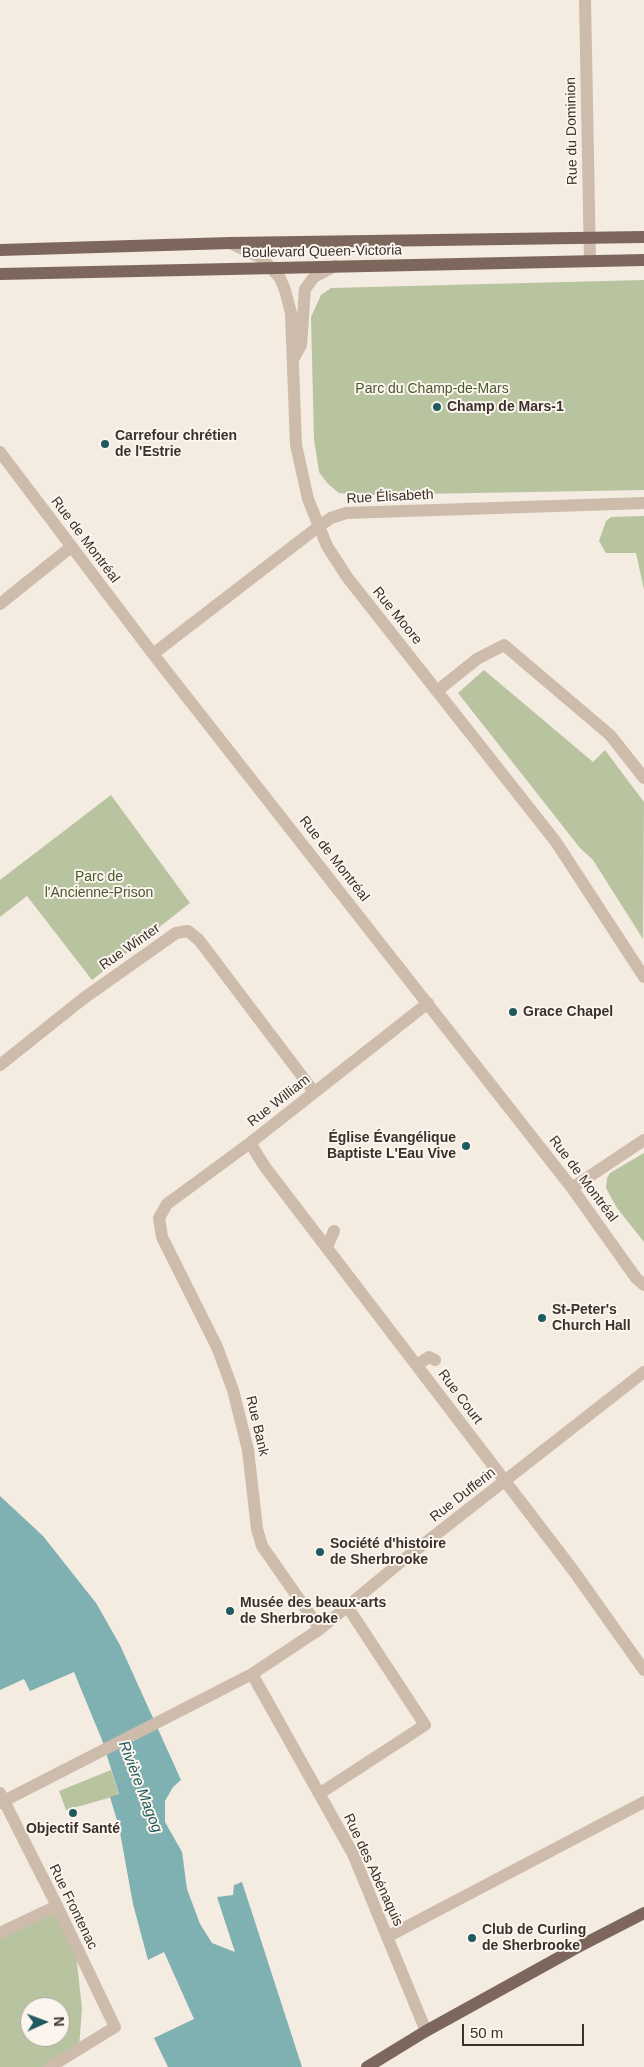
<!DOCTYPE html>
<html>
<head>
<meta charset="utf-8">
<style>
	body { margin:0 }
	#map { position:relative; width:644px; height:2067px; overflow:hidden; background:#f4ebe1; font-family:Helvetica,sans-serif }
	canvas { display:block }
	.north { position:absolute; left:20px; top:1997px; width:50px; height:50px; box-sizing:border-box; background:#fbf5ee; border:1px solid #aea6a0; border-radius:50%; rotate:88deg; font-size:14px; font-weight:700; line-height:20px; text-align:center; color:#3b302b }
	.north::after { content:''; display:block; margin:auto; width:18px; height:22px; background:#1f5a5e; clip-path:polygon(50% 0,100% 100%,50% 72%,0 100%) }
	.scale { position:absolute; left:462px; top:2024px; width:122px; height:22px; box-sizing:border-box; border:2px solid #3b302b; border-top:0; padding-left:6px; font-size:15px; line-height:18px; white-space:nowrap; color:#3b302b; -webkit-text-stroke:4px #fbf5ee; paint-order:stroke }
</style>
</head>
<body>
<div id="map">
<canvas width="644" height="2067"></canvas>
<div class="north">N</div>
<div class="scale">50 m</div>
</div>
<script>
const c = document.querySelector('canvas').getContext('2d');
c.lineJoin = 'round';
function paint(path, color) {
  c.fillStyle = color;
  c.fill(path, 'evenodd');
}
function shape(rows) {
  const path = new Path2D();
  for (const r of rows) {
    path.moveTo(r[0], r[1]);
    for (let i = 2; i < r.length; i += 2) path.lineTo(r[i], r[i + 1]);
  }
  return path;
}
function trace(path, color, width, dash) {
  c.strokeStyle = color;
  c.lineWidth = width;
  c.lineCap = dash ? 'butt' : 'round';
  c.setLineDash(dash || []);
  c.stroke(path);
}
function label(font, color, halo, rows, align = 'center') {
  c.font = font + ' Helvetica,sans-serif';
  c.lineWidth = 4;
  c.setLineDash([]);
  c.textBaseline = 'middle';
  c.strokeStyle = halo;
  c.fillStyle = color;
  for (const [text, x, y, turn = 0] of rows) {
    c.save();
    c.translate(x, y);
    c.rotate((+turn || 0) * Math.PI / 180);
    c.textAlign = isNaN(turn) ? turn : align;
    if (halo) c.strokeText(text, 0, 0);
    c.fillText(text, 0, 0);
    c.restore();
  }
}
const green = shape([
	[644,280,644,490,361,495,339,493,328,484,319,472,314,439,311,317,321,295,331,288],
	[644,516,644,590,636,553,606,553,599,541,606,521,611,517],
	[484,670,593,762,605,750,644,802,643,939,593,860,580,848,458,693],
	[111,795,190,903,92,980,27,896,0,917,0,880],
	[644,1153,644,1242,617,1208,606,1188,607,1178,610,1173],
	[111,1770,119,1795,66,1810,59,1791],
	[57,1906,75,1945,82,2008,79,2048,50,2067,0,2067,0,1933],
	[30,2007,60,2007,60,2037,30,2037]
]);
const water = shape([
	[0,1496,43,1536,96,1603,120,1645,181,1780,173,1787,165,1801,165,1822,182,1852,187,1889,200,1924,212,1943,235,1952,217,1897,233,1895,234,1885,242,1882,302,2067,168,2067,154,2038,194,2019,164,1952,148,1960,133,1904,119,1827,110,1797,119,1794,102,1740,74,1672,30,1691,24,1679,0,1690]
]);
const minor = shape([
	[585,0,590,261],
	[230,243,262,258,280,278,285,290,291,313,296,445,308,499,327,546,347,577,556,842,644,977],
	[293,360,301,345,305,289,314,277,335,266],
	[0,452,153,654,572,1188,636,1278,644,1285],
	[0,604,71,547],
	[153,654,318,527,331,518,346,513,644,503],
	[437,691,477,659,504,645,610,735,644,778],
	[0,1065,84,998,176,933,188,931,199,940,314,1092],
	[250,1143,265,1167,573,1570,644,1670],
	[572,1188,644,1140],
	[327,1247,334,1231],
	[417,1365,429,1357,435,1360],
	[320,1629,262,1546,257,1529,248,1450,233,1390,217,1347,162,1237,159,1218,167,1204,250,1143,428,1003],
	[252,1674,353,1854,426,2031],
	[0,1793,57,1906,115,2027,50,2067],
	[319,1794,425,1725,347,1606],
	[0,1803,252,1674,320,1629,402,1561,644,1372],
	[0,1933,57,1906],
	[387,1937,644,1802]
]);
const major = shape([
	[0,250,230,243,644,237],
	[0,274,644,260],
	[367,2067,426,2031,578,1947,644,1913]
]);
const markers = [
	[437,407,5,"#1f5a5e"],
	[105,444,5,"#1f5a5e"],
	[513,1012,5,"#1f5a5e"],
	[466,1146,5,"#1f5a5e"],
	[542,1318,5,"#1f5a5e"],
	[320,1552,5,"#1f5a5e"],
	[230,1611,5,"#1f5a5e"],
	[73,1813,5,"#1f5a5e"],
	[472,1938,5,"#1f5a5e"]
];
const streetNames = [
	["Rue du Dominion",572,131,-91],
	["Boulevard Queen-Victoria",322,252,-1],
	["Rue Élisabeth",390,497,-3],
	["Rue de Montréal",85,540,53],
	["Rue Moore",397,616,51],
	["Rue de Montréal",334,859,52],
	["Rue Winter",130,947,-35],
	["Rue William",279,1101,-38],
	["Rue de Montréal",583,1179,53],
	["Rue Court",460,1397,53],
	["Rue Bank",257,1426,77],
	["Rue Dufferin",463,1495,-38],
	["Rue des Abénaquis",373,1870,65],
	["Rue Frontenac",73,1907,64]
];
const parkNames = [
	["Parc du Champ-de-Mars",432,389],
	["Parc de",99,877],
	["l'Ancienne-Prison",99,893]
];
const poiNames = [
	["Champ de Mars-1",447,407],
	["Carrefour chrétien",115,436],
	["de l'Estrie",115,452],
	["Grace Chapel",523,1012],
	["Église Évangélique",456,1138,"right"],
	["Baptiste L'Eau Vive",456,1154,"right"],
	["St-Peter's",552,1310],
	["Church Hall",552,1326],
	["Société d'histoire",330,1544],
	["de Sherbrooke",330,1560],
	["Musée des beaux-arts",240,1603],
	["de Sherbrooke",240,1619],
	["Objectif Santé",73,1829,"center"],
	["Club de Curling",482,1930],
	["de Sherbrooke",482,1946]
];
const waterNames = [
	["Rivière Magog",140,1787,69]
];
paint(green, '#b8c4a0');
paint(water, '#7fb0b2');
trace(minor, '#cdbbac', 12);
trace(major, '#7d675c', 12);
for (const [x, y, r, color] of markers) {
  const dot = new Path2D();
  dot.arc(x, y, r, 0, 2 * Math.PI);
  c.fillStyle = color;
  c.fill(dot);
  trace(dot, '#fbf5ee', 2);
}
label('14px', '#3b302b', '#fbf5ee', streetNames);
label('14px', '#4a5a2e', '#fbf5ee', parkNames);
label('bold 14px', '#3b302b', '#fbf5ee', poiNames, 'left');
label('italic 15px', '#1f5a5e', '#fbf5ee', waterNames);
</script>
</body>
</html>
